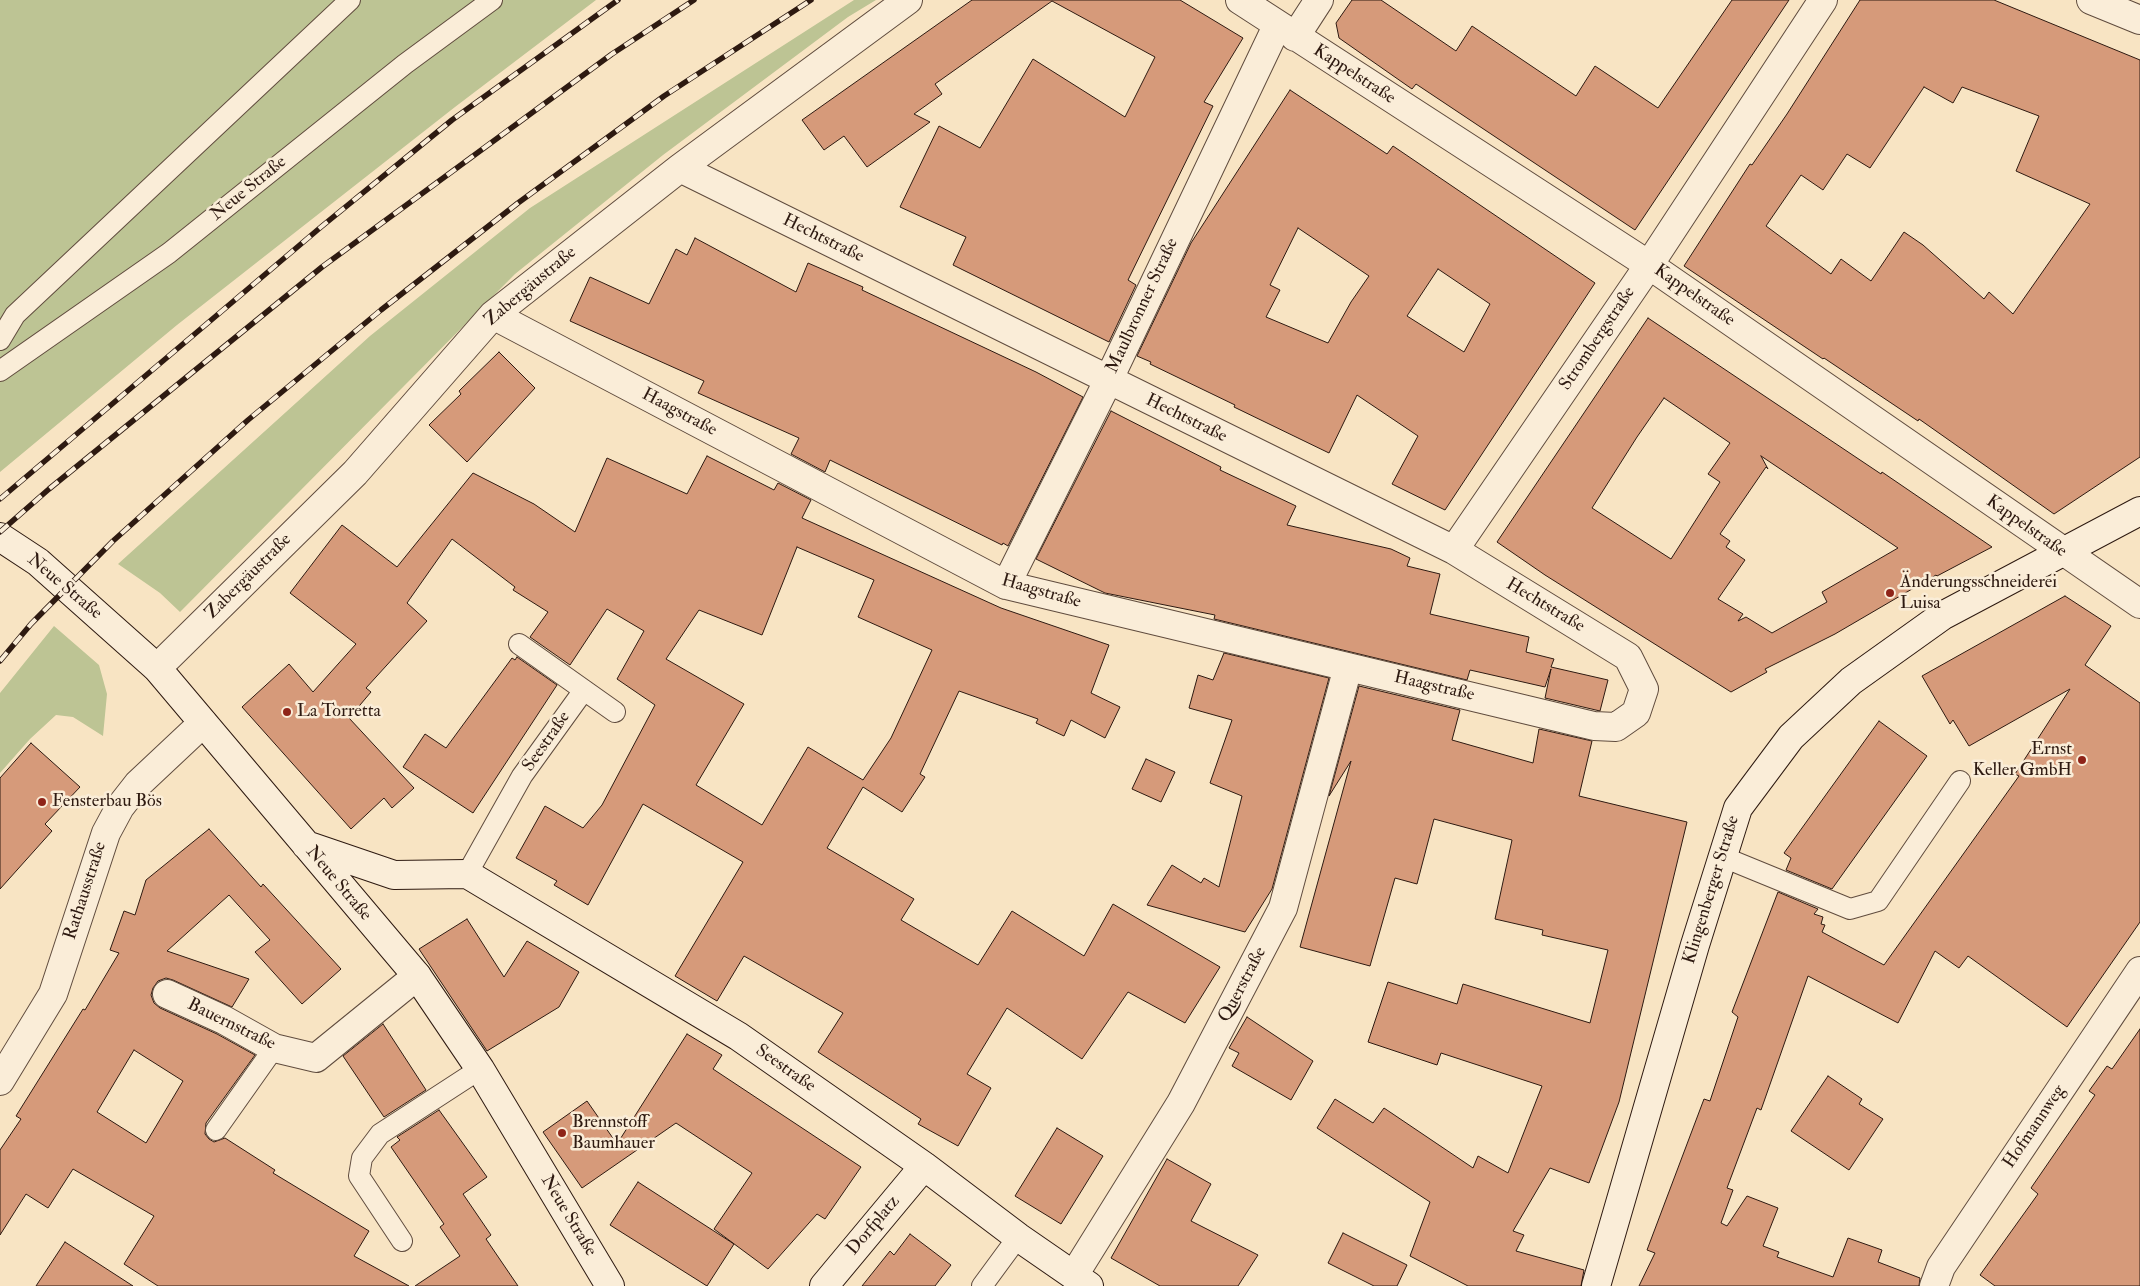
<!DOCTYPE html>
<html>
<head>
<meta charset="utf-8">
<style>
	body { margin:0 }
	canvas { display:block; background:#f8e4c3 }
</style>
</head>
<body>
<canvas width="2140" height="1286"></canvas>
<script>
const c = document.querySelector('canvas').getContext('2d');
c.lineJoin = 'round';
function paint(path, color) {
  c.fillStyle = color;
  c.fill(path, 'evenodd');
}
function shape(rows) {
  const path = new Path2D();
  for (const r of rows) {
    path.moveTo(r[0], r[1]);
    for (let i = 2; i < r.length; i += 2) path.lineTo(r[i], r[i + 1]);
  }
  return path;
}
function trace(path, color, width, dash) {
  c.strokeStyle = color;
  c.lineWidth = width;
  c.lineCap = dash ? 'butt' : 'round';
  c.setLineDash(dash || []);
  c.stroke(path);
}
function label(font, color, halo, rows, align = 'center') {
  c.font = font + ' "IM FELL Double Pica",serif';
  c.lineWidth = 5;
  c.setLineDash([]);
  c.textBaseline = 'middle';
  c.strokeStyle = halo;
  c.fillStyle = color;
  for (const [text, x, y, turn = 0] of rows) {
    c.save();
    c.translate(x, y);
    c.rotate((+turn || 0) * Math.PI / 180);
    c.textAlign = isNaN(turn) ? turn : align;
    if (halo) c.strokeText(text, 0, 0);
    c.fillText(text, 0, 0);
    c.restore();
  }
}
const green = shape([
	[0,0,596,0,455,107,177,325,0,472],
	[854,0,876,0,848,17,663,155,515,274,180,612,160,593,118,564,370,336,530,208],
	[54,626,99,665,107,694,103,736,73,717,56,715,30,739,0,773,0,693]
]);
const building = shape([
	[972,0,1180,0,1243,38,1204,102,1213,106,1128,280,1136,285,1109,342,953,265,966,237,900,207,939,126,980,148,1033,59,1125,117,1155,57,1052,1,935,84,942,94,914,114,930,122,867,167,844,136,824,150,802,120,972,0],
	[1352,0,1381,0,1456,51,1472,26,1576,96,1595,66,1658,108,1732,0,1789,0,1635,230,1416,84,1412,89,1339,38,1336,23,1352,0],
	[1860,0,1994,0,2140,60,2140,457,2054,514,1919,419,1918,421,1824,358,1823,359,1684,266,1750,164,1752,165,1787,114,1860,0],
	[1924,87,1953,103,1962,87,2039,116,2016,171,2090,204,2013,314,1989,292,1984,299,1923,245,1904,232,1871,281,1841,259,1831,274,1766,226,1801,175,1823,190,1847,154,1870,168,1924,87],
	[1290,90,1387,154,1393,146,1595,283,1445,510,1392,484,1418,436,1357,395,1329,453,1234,407,1235,405,1150,364,1151,362,1137,356,1191,243,1290,90],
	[1298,228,1369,276,1351,302,1328,343,1266,317,1280,290,1270,285,1298,228],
	[1438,269,1490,304,1464,352,1407,316,1438,269],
	[695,238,796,292,808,263,863,287,862,290,1036,372,1083,397,1008,546,1003,543,1002,545,830,460,825,472,791,454,799,438,698,393,704,381,570,321,590,277,649,304,676,249,687,255,695,238],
	[1648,318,1881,474,1882,472,1992,547,1937,576,1936,575,1835,634,1765,669,1767,672,1731,692,1545,575,1497,542,1648,318],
	[1664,398,1730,443,1708,474,1720,482,1671,559,1592,508,1637,437,1664,398],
	[1761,456,1898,548,1822,592,1827,602,1772,633,1746,617,1738,621,1743,614,1718,599,1745,560,1726,547,1730,541,1720,534,1766,467,1768,469,1761,456],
	[499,352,535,388,467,462,429,425,461,394,459,391,499,352],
	[1111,411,1221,467,1220,470,1296,506,1287,525,1391,549,1410,558,1407,566,1440,574,1430,614,1529,637,1526,652,1554,659,1551,667,1608,680,1600,711,1545,698,1551,669,1545,687,1470,670,1467,680,1214,619,1215,615,1105,593,1036,559,1111,411],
	[707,456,774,490,778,483,811,500,802,518,1001,608,1109,645,1091,693,1120,707,1105,738,1071,720,1064,736,1036,723,1038,719,959,691,920,774,925,777,902,812,863,787,827,848,914,899,901,920,978,965,1012,911,1084,956,1113,904,1220,967,1185,1023,1128,992,1082,1059,1007,1008,967,1074,991,1088,958,1146,918,1124,921,1119,818,1052,843,1013,744,956,717,1001,675,976,743,862,643,804,588,905,554,885,557,881,516,858,545,806,583,828,602,805,655,705,617,679,644,631,607,609,570,665,530,637,548,612,513,590,515,587,452,539,407,603,427,621,366,688,371,692,349,718,414,788,392,808,384,798,351,829,242,707,289,664,313,692,356,644,290,593,342,525,397,567,473,473,534,504,575,532,607,458,687,494,707,456],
	[797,547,874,580,858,617,932,650,891,738,863,780,808,747,762,825,696,785,744,704,666,659,699,610,762,635,797,547],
	[2065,596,2111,626,2085,665,2140,703,2140,922,2067,1027,1968,956,1959,968,1935,951,1898,1023,1808,976,1761,1110,1757,1108,1727,1188,1733,1190,1721,1223,1727,1226,1747,1196,1778,1208,1763,1246,1779,1252,1777,1257,1833,1277,1848,1238,1882,1250,1878,1262,1920,1278,1919,1286,1639,1286,1655,1253,1647,1250,1704,1099,1710,1101,1738,1017,1732,1012,1778,892,1818,909,1814,914,1823,917,1821,924,1825,925,1822,932,1884,965,2019,776,2015,774,2070,689,1969,746,1953,720,1950,724,1922,676,2065,596],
	[1224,653,1329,678,1272,889,1245,932,1147,905,1172,865,1201,883,1204,878,1219,887,1242,796,1210,783,1232,720,1189,708,1198,675,1213,680,1224,653],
	[517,657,557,685,473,813,403,767,425,734,446,748,512,658,515,660,517,657],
	[1359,686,1460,710,1452,740,1533,763,1539,729,1592,741,1579,796,1687,822,1619,1102,1589,1183,1550,1168,1513,1231,1524,1235,1516,1251,1584,1270,1581,1286,1468,1286,1410,1256,1430,1202,1317,1128,1335,1099,1373,1123,1384,1108,1473,1168,1478,1156,1508,1173,1542,1086,1441,1053,1437,1065,1368,1042,1388,982,1457,1004,1463,984,1590,1023,1608,950,1542,935,1543,930,1495,919,1512,840,1434,819,1417,884,1395,878,1370,966,1300,947,1351,761,1329,796,1359,686],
	[1879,721,1927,756,1832,889,1786,870,1791,858,1784,853,1879,721],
	[31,743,80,787,45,824,52,831,0,889,0,778,31,743],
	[1146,759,1175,772,1161,802,1132,789,1146,759],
	[209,829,261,887,263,884,341,969,302,1004,255,952,270,940,229,895,167,951,249,979,232,1007,173,980,166,978,158,981,153,988,151,995,154,1003,160,1008,217,1034,255,1055,206,1123,205,1134,209,1139,214,1142,225,1138,275,1170,273,1173,369,1231,354,1256,409,1286,158,1286,124,1264,154,1216,73,1169,48,1208,26,1194,0,1235,0,1150,21,1119,16,1116,83,1009,85,1010,119,953,110,950,124,911,135,915,146,880,209,829],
	[134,1050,183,1081,146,1143,97,1112,134,1050],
	[467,919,504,977,527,941,579,972,559,1007,487,1051,419,949,467,919],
	[1247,1017,1313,1061,1291,1100,1232,1066,1239,1053,1229,1048,1247,1017],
	[383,1024,426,1090,384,1117,343,1056,383,1024],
	[2140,1029,2140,1286,1995,1286,1980,1275,2038,1194,2031,1188,2095,1095,2089,1091,2107,1066,2112,1069,2140,1029],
	[687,1034,722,1055,713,1069,861,1167,825,1219,817,1214,768,1269,714,1229,752,1173,676,1123,582,1188,543,1132,587,1101,617,1144,687,1034],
	[1828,1076,1862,1099,1859,1104,1883,1119,1849,1170,1791,1131,1828,1076],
	[439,1110,487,1177,463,1194,491,1235,486,1239,518,1286,415,1286,460,1256,440,1227,444,1224,391,1147,400,1140,397,1137,439,1110],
	[1057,1128,1103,1156,1061,1224,1015,1196,1057,1128],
	[1167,1159,1211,1184,1191,1221,1258,1255,1238,1286,1160,1286,1111,1258,1167,1159],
	[638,1182,734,1244,707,1286,610,1225,638,1182],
	[1343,1233,1407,1265,1397,1286,1374,1286,1328,1263,1343,1233],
	[910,1234,951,1265,935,1286,862,1286,890,1251,894,1255,910,1234],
	[65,1242,133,1286,36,1286,65,1242]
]);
const lane = shape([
	[0,340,15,315,350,0],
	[0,371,169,253,405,64,492,0],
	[519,644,615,712],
	[1723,857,1850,909,1878,901,1960,781],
	[467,874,522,776,584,690],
	[216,1130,274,1048],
	[402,1241,359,1176,362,1158,380,1134,480,1069],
	[982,1286,1018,1237]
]);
const street = shape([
	[1240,0,1649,265,2140,604],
	[2091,0,2140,20],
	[1295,37,1319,0],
	[493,315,1006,585,1594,726,1616,727,1636,713,1644,689,1628,657,1454,550,680,168],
	[1454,550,1649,265,1823,0],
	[1006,585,1108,381,1277,26],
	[157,668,355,473,493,315,680,168,908,0],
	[167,994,224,1020,274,1048,316,1058,417,976],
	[0,1081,53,994,106,833,120,807,138,784,203,723],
	[1074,1275,1181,1103,1283,908,1348,667],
	[1934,1286,1941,1267,2140,971]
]);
const secondary = shape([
	[0,537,38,562,157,668,417,976,480,1069,610,1286],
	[306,845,394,875,467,874,738,1036,924,1166,1018,1237,1089,1286],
	[824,1286,924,1166],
	[1596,1286,1695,945,1738,808,1791,737,1851,681,1942,616,2140,511]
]);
const rail = shape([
	[0,499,321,227,452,120,618,0],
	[0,532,49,489,322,267,612,54,694,0],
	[0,661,31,624,113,541,248,420,381,310,518,203,664,96,811,0]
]);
const markers = [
	[1890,593,5,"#8f2418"],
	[287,712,5,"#8f2418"],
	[2082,760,5,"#8f2418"],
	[42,802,5,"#8f2418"],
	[562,1133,5,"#8f2418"]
];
const streetNames = [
	["Kappelstraße",1354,75,33],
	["Neue Straße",249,189,-39],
	["Hechtstraße",823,239,26],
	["Zabergäustraße",531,287,-40],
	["Kappelstraße",1694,296,35],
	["Maulbronner Straße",1143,306,-65],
	["Strombergstraße",1598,339,-56],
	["Haagstraße",679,413,28],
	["Hechtstraße",1186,419,26],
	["Kappelstraße",2026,527,35],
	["Zabergäustraße",249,577,-45],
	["Neue Straße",64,587,40],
	["Haagstraße",1041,592,16],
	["Hechtstraße",1545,606,31],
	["Haagstraße",1434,687,13],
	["Seestraße",547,742,-55],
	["Neue Straße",338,884,50],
	["Klingenberger Straße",1712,890,-73],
	["Rathausstraße",86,891,-72],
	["Querstraße",1243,985,-62],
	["Bauernstraße",231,1025,26],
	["Seestraße",785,1069,35],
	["Hofmannweg",2035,1127,-56],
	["Neue Straße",568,1216,59],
	["Dorfplatz",874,1226,-50]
];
const poiNames = [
	["Änderungsschneiderei",1900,583],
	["Luisa",1900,604],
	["La Torretta",297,712],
	["Ernst",2072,750,"right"],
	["Keller GmbH",2072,771,"right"],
	["Fensterbau Bös",52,802],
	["Brennstoff",572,1123],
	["Baumhauer",572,1144]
];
paint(green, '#bdc494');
paint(building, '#d69a7a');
trace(building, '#2e1a11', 1);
trace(lane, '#604c3e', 22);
trace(street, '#604c3e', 30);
trace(secondary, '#2e1a11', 30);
trace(lane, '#faedd8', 20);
trace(street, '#faedd8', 28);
trace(secondary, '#faedd8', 28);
trace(rail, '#2e1a11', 5.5);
trace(rail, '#faedd8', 4, [11]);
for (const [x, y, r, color] of markers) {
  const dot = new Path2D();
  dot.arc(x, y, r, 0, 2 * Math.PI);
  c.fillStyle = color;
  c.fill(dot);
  trace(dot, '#faedd8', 2);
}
label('18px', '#2e1a11', '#faedd8', streetNames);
label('18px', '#2e1a11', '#faedd8', poiNames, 'left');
</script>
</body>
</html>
